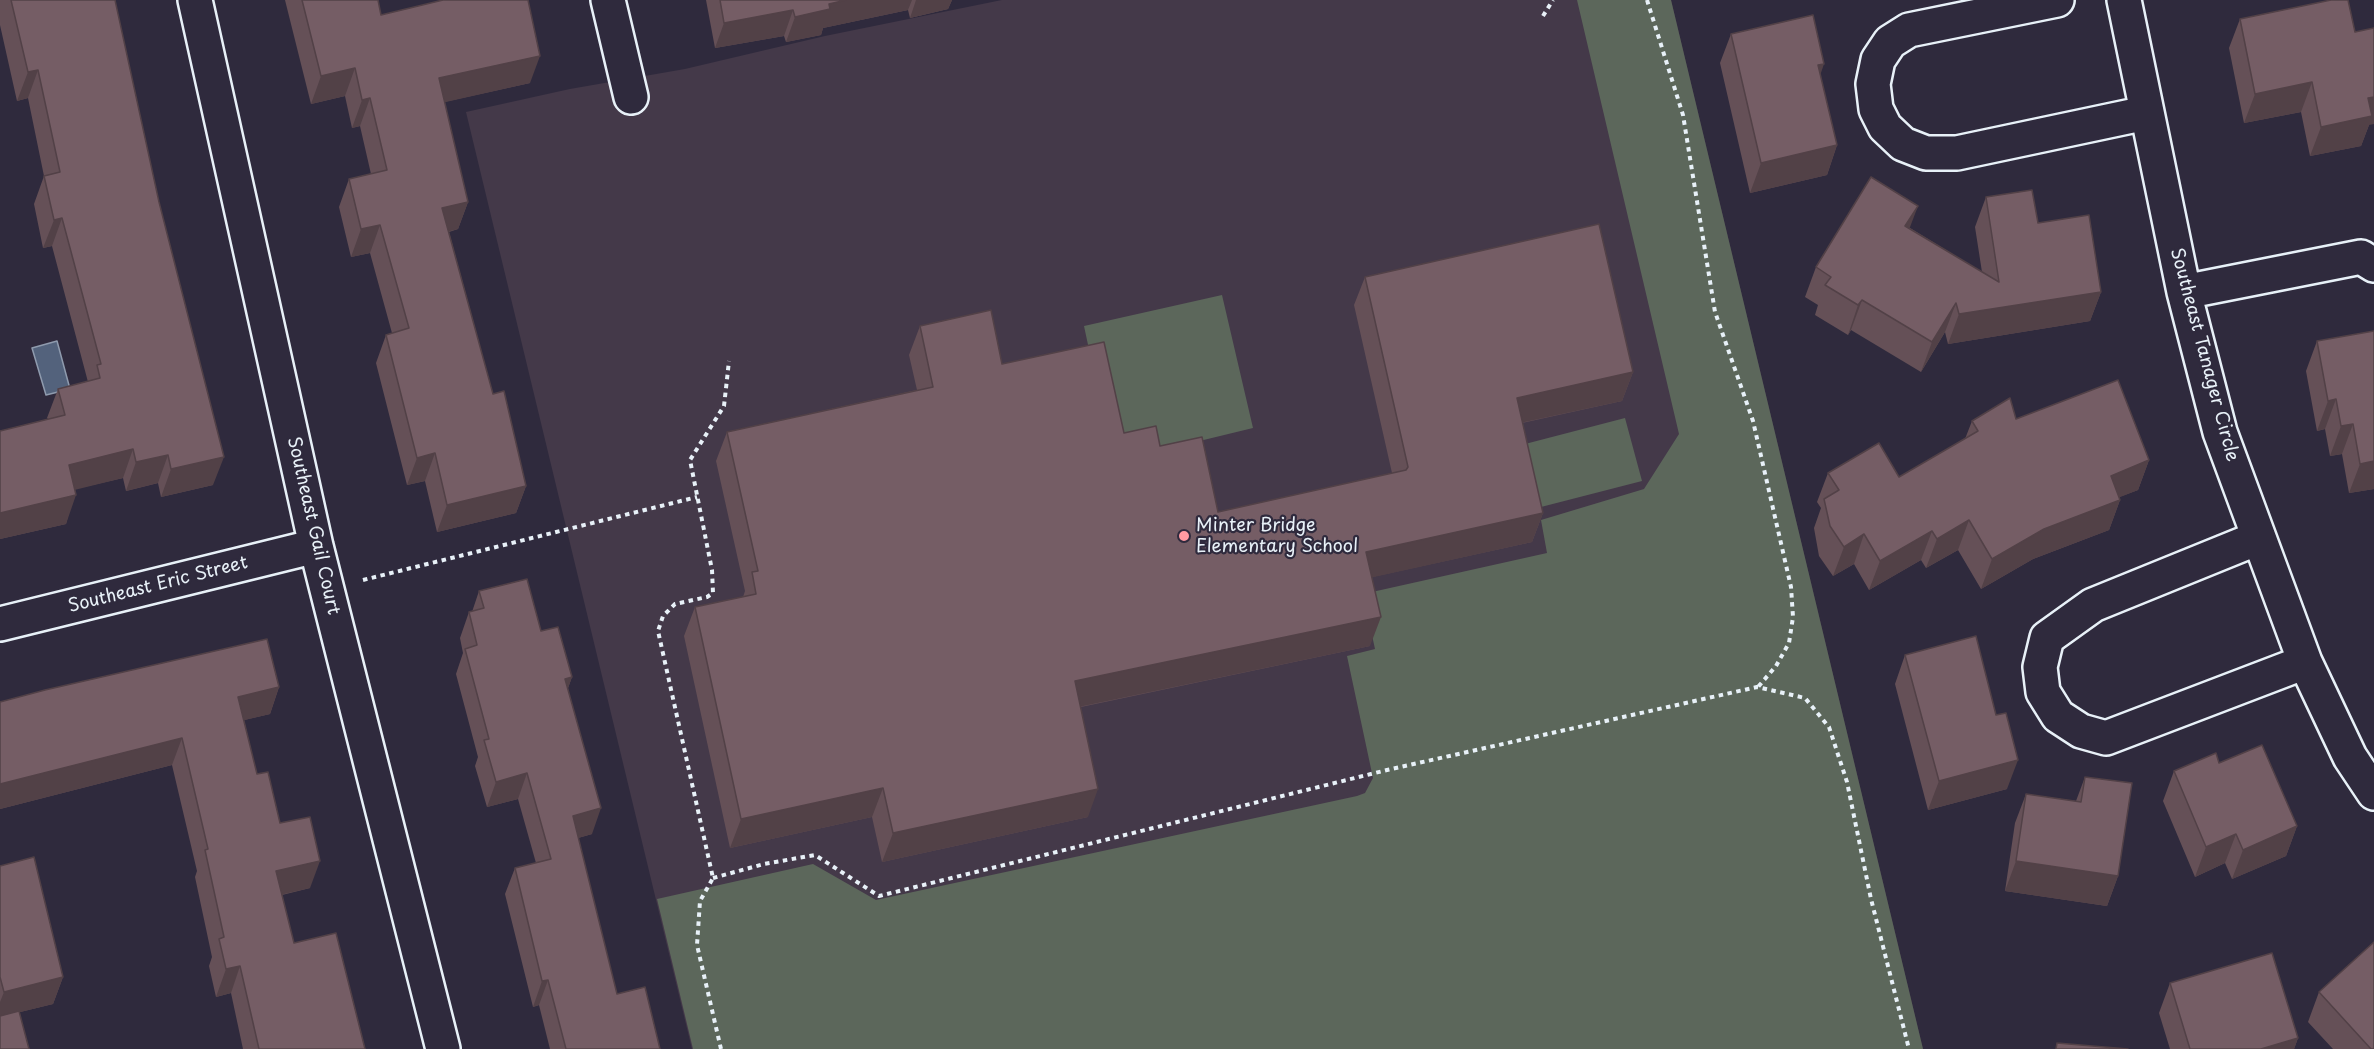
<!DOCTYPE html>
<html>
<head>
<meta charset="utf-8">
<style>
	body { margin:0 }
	canvas { display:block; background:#2f2a3d }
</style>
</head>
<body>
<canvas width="2374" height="1049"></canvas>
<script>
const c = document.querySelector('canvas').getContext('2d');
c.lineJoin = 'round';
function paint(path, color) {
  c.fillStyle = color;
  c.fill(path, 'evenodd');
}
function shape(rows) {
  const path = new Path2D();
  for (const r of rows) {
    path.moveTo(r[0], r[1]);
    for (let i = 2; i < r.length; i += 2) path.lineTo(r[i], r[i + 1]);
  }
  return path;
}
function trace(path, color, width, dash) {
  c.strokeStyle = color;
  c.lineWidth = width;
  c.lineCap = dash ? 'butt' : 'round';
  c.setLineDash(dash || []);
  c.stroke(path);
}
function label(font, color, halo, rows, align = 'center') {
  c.font = font + ' "Playpen Sans",sans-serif';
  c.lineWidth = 4.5;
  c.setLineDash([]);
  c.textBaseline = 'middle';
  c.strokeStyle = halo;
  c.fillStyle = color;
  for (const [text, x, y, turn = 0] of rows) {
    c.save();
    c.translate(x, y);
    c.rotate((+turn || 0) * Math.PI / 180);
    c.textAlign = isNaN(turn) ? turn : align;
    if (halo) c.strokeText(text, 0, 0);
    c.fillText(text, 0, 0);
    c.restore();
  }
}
const built = shape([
	[1002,0,1671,0,1923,1049,692,1049,466,112,570,89,685,69,825,36]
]);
const green = shape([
	[1577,0,1671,0,1923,1049,693,1049,657,899,813,864,876,900,1357,796,1365,793,1373,778,1347,656,1375,649,1363,594,1547,553,1541,520,1644,489,1679,434],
	[1222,295,1253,428,1113,462,1084,326],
	[1625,418,1642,481,1541,507,1525,444]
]);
const water = shape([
	[57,341,70,389,46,395,32,348,57,341]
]);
const path = shape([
	[1647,0,1683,115,1715,312,1753,421,1791,587,1793,617,1789,643,1776,666,1758,687],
	[1543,16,1553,0],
	[363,580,697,497],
	[713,878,764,864,815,855,879,896,1387,770,1757,687,1805,698,1829,727,1847,782,1871,899,1909,1049],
	[721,1049,697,945,700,901,713,878,658,631,663,616,675,604,707,597,713,593,712,570,690,460,724,406,729,361]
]);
const minor = shape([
	[195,0,316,546,443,1049],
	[608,0,631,97],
	[2057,0,1909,30,1890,42,1878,60,1873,84,1876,109,1885,127,1903,144,1926,153,1957,153,2146,113],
	[2124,0,2184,292,2220,432,2305,662,2350,757,2374,793],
	[2184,292,2361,257,2374,265],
	[2258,538,2093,605,2047,638,2040,667,2043,692,2058,716,2081,731,2106,738,2305,662],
	[0,624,316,546]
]);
const wall = shape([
	[0,0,115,0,213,485,161,497,158,483,126,491,123,478,75,489,66,524,0,539,0,431,48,419,47,418,58,389,88,382,52,246,43,248,34,204,44,176,28,98,17,101,0,25],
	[285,0,378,0,381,15,530,83,444,102,468,202,458,229,449,232,493,394,526,486,516,513,437,532,425,481,407,485,376,363,386,335,392,333,370,253,351,257,339,207,349,179,371,174,360,126,352,128,345,96,311,104],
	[706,0,952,0,948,9,910,18,908,10,823,28,821,35,786,42,784,36,715,48],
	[2240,19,2369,125,2361,146,2310,156,2301,112,2244,123,2229,48],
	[1731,34,1837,145,1827,175,1750,193,1720,63],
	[1986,197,2038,223,2101,292,2090,321,1948,344,1945,332,1921,372,1851,330,1848,335,1815,315,1818,305,1805,297,1816,267,1910,228,1982,272,1975,227],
	[1365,277,1633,372,1622,401,1522,423,1543,513,1532,542,1372,577,1370,646,1081,707,1088,817,882,862,872,817,730,848,684,636,695,607,743,597,745,591,716,461,727,432,917,390,909,355,920,326,1002,364,1124,433,1160,446,1218,512,1392,473,1354,305],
	[2374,331,2374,489,2349,493,2342,454,2330,456,2325,429,2317,431,2306,371,2317,341],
	[2016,419,2149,460,2138,490,2119,497,2120,500,2109,530,2033,559,1981,589,1958,550,1926,568,1921,560,1869,590,1854,564,1833,576,1819,556,1814,528,1821,508,1817,502,1828,473,1899,477,1965,439,1972,421],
	[479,591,541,631,572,677,568,688,592,834,578,838,617,994,660,1049,550,1049,539,1005,533,1007,505,894,515,868,536,863,518,799,487,807,475,766,478,757,456,674,463,653,460,638,469,612,472,612],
	[1905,655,2007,789,1928,810,1895,684],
	[279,687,270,714,244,720,257,774,310,888,282,895,294,943,365,1049,243,1049,231,993,216,997,209,966,212,957,195,877,197,871,172,765,0,809,0,702],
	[2219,763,2297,826,2286,856,2232,879,2225,863,2195,877,2163,801,2174,771],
	[2085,777,2118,876,2107,906,2005,891,2015,823,2026,794,2076,801],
	[0,866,63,977,53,1004,20,1012,0,1049],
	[2170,983,2298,1038,2294,1049,2170,1049,2159,1013],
	[2319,992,2374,1049,2333,1049,2308,1022]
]);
const shadedWall = shape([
	[846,0,912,0,908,10,823,28,821,35,786,42,795,17,829,4],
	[916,0,952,0,948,9,910,18],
	[793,10,784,36,715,48,724,23],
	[540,56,530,83,428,106,439,78],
	[1824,64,1814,93,1818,65],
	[355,68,345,96,311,104,321,76],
	[38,70,28,98,17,101,28,72],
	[2312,82,2301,112,2244,123,2255,94],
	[2374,97,2374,124,2369,125,2361,146,2310,156,2321,127,2368,98],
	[370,98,360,126,352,128,362,100],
	[1837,145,1827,175,1750,193,1761,163],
	[468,202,458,229,432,236,442,208],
	[1918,206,1907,235,1905,226],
	[62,218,52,246,43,248,54,220],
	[380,225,370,253,351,257,361,229],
	[2101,292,2090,321,1948,344,1959,314],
	[1862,300,1851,330,1848,335,1858,305],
	[1956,303,1945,332,1921,372,1932,342],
	[1633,372,1622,401,1506,426,1517,398],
	[2336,399,2325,429,2317,431,2328,401],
	[2353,424,2342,454,2330,456,2341,426],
	[133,449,123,478,58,494,69,465],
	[435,453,425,481,407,485,417,458],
	[168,455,158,483,126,491,136,462],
	[224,457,213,485,161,497,171,469],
	[2149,460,2138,490,2100,505,2111,476],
	[2374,461,2374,489,2349,493,2360,464],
	[526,486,516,513,437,532,447,505],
	[76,495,66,524,0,539,0,513],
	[2120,500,2109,530,2033,559,1981,589,1992,559,2044,529],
	[1543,513,1532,542,1356,581,1366,552],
	[1969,520,1958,550,1926,568,1937,539],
	[1932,531,1921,560,1869,590,1880,561],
	[1864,534,1854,564,1833,576,1844,547],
	[1381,617,1370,646,1064,710,1075,681],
	[572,677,563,702,565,679],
	[279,687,270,714,228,724,238,697],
	[182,738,172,765,0,809,0,784],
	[2018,760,2007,789,1928,810,1939,781],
	[527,773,518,799,487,807,496,782],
	[883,788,872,817,730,848,741,819],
	[1098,789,1088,817,882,862,893,833],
	[601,808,592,834,564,842,573,816],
	[2297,826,2286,856,2232,879,2243,850],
	[2236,834,2225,863,2195,877,2206,847],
	[320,861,310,888,267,898,276,871],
	[2016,861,2118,876,2107,906,2005,891],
	[240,966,231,993,216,997,226,969],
	[63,977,53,1004,0,1017,0,1002,4,992],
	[548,980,539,1005,533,1007,542,981],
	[2298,1038,2294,1049,2261,1049]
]);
const building = shape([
	[11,0,115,0,159,202,224,457,171,469,168,455,136,462,133,449,69,465,76,495,0,513,0,431,65,415,58,389,100,378,97,365,101,364,62,218,54,220,44,176,60,172,38,70,28,72,11,0],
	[302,0,378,0,381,15,443,0,528,0,540,56,439,78,468,202,442,208,493,394,504,391,526,486,447,505,435,453,417,458,386,335,409,328,380,225,361,229,349,179,387,170,370,98,362,100,355,68,321,76,302,0],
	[720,0,846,0,829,4,830,9,795,17,793,10,724,23,720,0],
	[2331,0,2348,0,2355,32,2374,28,2374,97,2368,98,2372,116,2321,127,2312,82,2255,94,2240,19,2331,0],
	[1813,15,1824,64,1818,65,1837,145,1761,163,1731,34,1813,15],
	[1871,177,1918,206,1905,226,1999,282,1986,197,2032,190,2038,223,2089,215,2101,292,1959,314,1956,303,1932,342,1862,300,1858,305,1825,285,1831,277,1816,267,1871,177],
	[1599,224,1633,372,1517,398,1543,513,1366,552,1381,617,1075,681,1098,789,893,833,883,788,741,819,695,607,756,594,752,572,758,571,727,432,933,387,920,326,991,310,1002,364,1104,342,1124,433,1156,426,1160,446,1202,437,1218,512,1406,470,1408,467,1365,277,1599,224],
	[2374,331,2374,461,2360,464,2353,424,2341,426,2336,399,2328,401,2317,341,2374,331],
	[2118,380,2149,460,2111,476,2120,500,2044,529,1992,559,1969,520,1937,539,1932,531,1880,561,1864,534,1844,547,1830,526,1824,499,1839,490,1828,473,1879,443,1899,477,1978,431,1972,421,2010,398,2016,419,2118,380],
	[527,579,541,631,558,627,572,677,565,679,601,808,573,816,617,994,645,987,660,1049,566,1049,548,980,542,981,515,868,551,859,527,773,496,782,484,740,489,739,465,649,477,645,469,612,484,608,479,591,527,579],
	[1976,636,1996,715,2006,713,2018,760,1939,781,1905,655,1976,636],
	[267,639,279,687,238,697,257,774,268,772,280,823,310,817,320,861,276,871,294,943,336,933,365,1049,259,1049,240,966,226,969,219,939,224,937,205,850,208,849,182,738,0,784,0,702,45,690,267,639],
	[2262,745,2297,826,2243,850,2236,834,2206,847,2174,771,2216,753,2219,763,2262,745],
	[2085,777,2132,783,2118,876,2016,861,2026,794,2081,802,2085,777],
	[34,857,63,977,4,992,0,977,0,866,34,857],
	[2374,942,2374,1049,2371,1049,2319,992,2374,942],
	[2272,953,2298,1038,2261,1049,2190,1049,2170,983,2272,953],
	[19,1011,29,1049,0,1049,0,1016,19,1011],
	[2057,1043,2128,1049,2056,1049,2057,1043]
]);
const markers = [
	[1184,536,6,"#ff9aa2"]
];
const streetNames = [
	["Southeast Tanager Circle",2204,355,75],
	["Southeast Gail Court",313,526,77],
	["Southeast Eric Street",158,585,-14]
];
const poiNames = [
	["Minter Bridge",1196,526],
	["Elementary School",1196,547]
];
paint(built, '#443949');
paint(green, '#5c675b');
paint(water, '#53627c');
trace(water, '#8f9bae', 1.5);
trace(minor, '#e8f1f8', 38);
trace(path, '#e8f1f8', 4, [4.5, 4.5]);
trace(minor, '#2f2a3d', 33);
paint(wall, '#655057');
paint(shadedWall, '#524147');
paint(building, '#755d65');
trace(building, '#524147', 1.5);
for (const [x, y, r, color] of markers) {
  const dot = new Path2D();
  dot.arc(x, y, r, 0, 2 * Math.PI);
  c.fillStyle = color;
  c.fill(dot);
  trace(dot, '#2f2a3d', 2);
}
label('18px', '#e8f1f8', '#2f2a3d', streetNames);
label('18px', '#e8f1f8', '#2f2a3d', poiNames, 'left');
</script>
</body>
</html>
